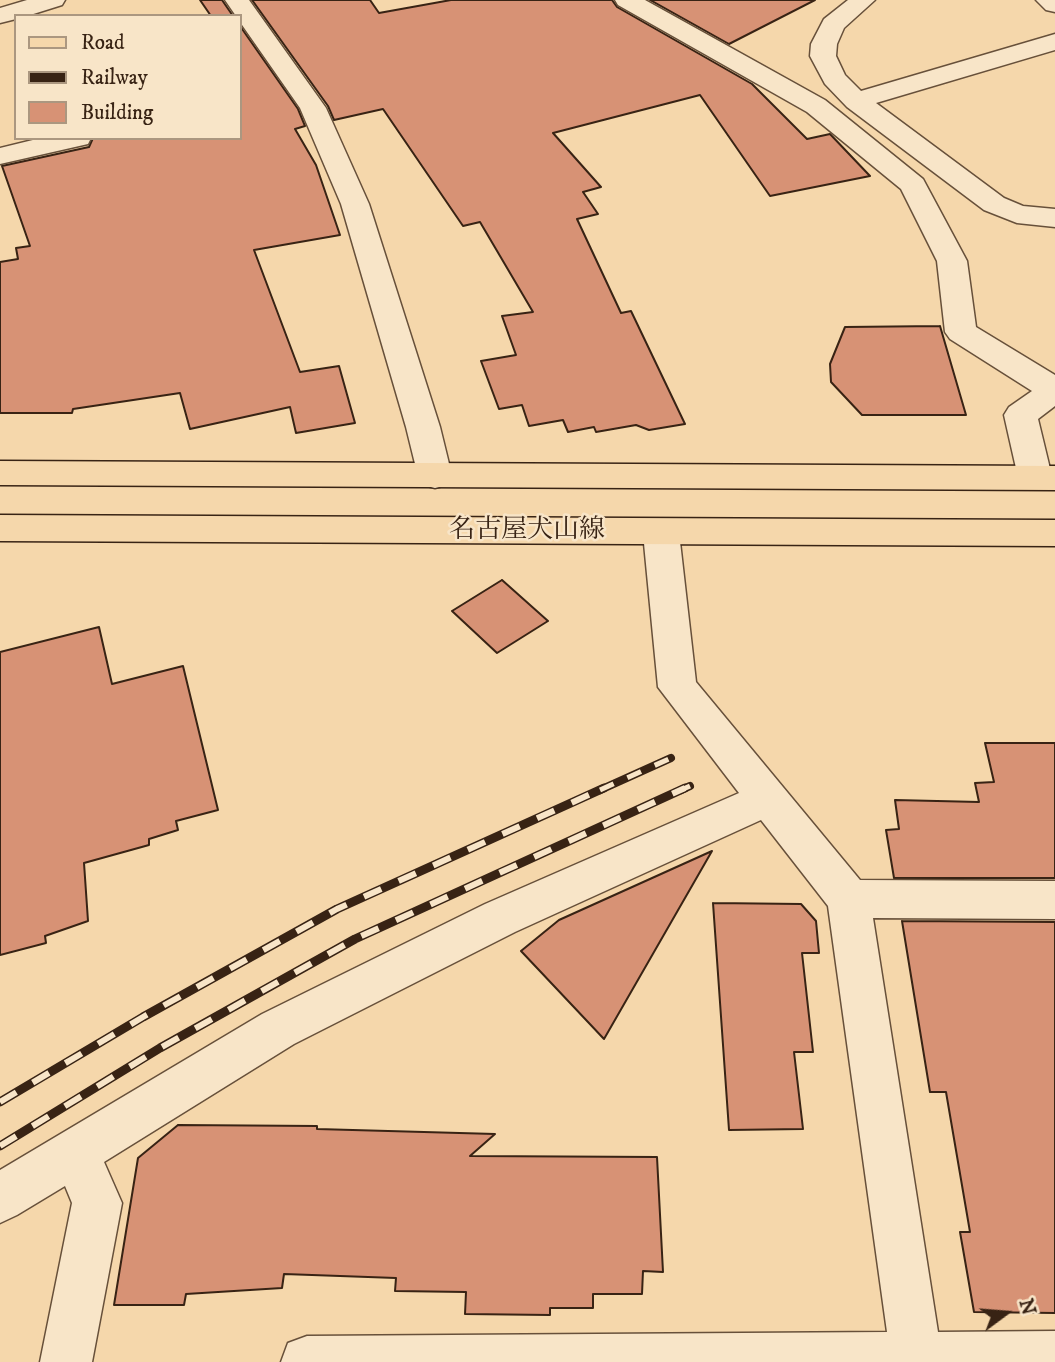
<!DOCTYPE html>
<html>
<head>
<meta charset="utf-8">
<style>
	body { margin:0 }
	#map { position:relative; width:1055px; height:1362px; overflow:hidden; background:#f5d7ab; font-family:"IM FELL DW Pica",serif }
	canvas { display:block }
	.legend { position:absolute; left:14px; top:14px; width:228px; height:126px; box-sizing:border-box; background:#f8e5c8; border:2px solid #ab9780; margin:0; padding:9px 12px; list-style:none; font-size:21px; color:#382314 }
	.legend li { display:flex; align-items:center; gap:14px; height:35px }
	.legend b { width:35px; border:2px solid #ab9780 }
	.north { position:absolute; left:971px; top:1278px; width:70px; height:70px; -webkit-text-stroke:5px #f8e5c8; paint-order:stroke; rotate:74deg; font-size:19px; font-weight:700; line-height:28px; text-align:center; color:#382314 }
	.north::after { content:''; display:block; margin:auto; width:24px; height:32px; background:#382314; clip-path:polygon(50% 0,100% 100%,50% 72%,0 100%) }
</style>
</head>
<body>
<div id="map">
<canvas width="1055" height="1362"></canvas>
<ul class="legend">
<li><b style="height:9px;background:#f5d7ab"></b>Road</li>
<li><b style="height:9px;background:#382314"></b>Railway</li>
<li><b style="height:19px;background:#d79275"></b>Building</li>
</ul>
<div class="north">N</div>
</div>
<script>
const c = document.querySelector('canvas').getContext('2d');
c.lineJoin = 'round';
function paint(path, color) {
  c.fillStyle = color;
  c.fill(path, 'evenodd');
}
function shape(rows) {
  const path = new Path2D();
  for (const r of rows) {
    path.moveTo(r[0], r[1]);
    for (let i = 2; i < r.length; i += 2) path.lineTo(r[i], r[i + 1]);
  }
  return path;
}
function trace(path, color, width, dash) {
  c.strokeStyle = color;
  c.lineWidth = width;
  c.lineCap = dash ? 'butt' : 'round';
  c.setLineDash(dash || []);
  c.stroke(path);
}
function label(font, color, halo, rows, align = 'center') {
  c.font = font + ' "IM FELL DW Pica","Noto Serif JP",serif';
  c.lineWidth = 5;
  c.setLineDash([]);
  c.textBaseline = 'middle';
  c.strokeStyle = halo;
  c.fillStyle = color;
  for (const [text, x, y, turn = 0] of rows) {
    c.save();
    c.translate(x, y);
    c.rotate((+turn || 0) * Math.PI / 180);
    c.textAlign = isNaN(turn) ? turn : align;
    if (halo) c.strokeText(text, 0, 0);
    c.fillText(text, 0, 0);
    c.restore();
  }
}
const building = shape([
	[200,0,222,0,233,16,211,16,200,0],
	[252,0,370,0,379,13,451,0,612,0,617,7,752,84,807,139,830,134,870,176,770,196,700,95,553,133,601,187,583,192,598,214,577,219,621,313,631,311,685,424,649,430,636,425,596,432,594,427,568,432,563,420,529,426,522,405,499,409,481,361,516,355,502,316,533,312,480,222,463,226,383,109,334,120,328,106,252,0],
	[650,0,815,0,729,44,650,0],
	[240,26,298,109,305,126,295,129,316,165,340,235,254,250,300,372,339,366,355,423,296,433,290,407,190,429,180,393,73,409,72,413,0,413,0,262,18,259,16,248,30,246,2,166,89,147,93,138,240,138,240,26],
	[940,326,966,415,862,415,831,382,830,364,845,327,940,326],
	[502,580,548,621,497,653,452,611,502,580],
	[99,627,112,684,183,666,218,810,176,821,178,830,149,839,149,845,84,863,88,921,45,936,46,943,0,955,0,652,99,627],
	[985,743,1055,743,1055,878,894,878,886,830,899,829,895,800,979,802,975,783,994,782,985,743],
	[712,851,604,1039,521,951,559,920,712,851],
	[713,903,801,904,816,921,819,953,802,953,813,1052,794,1052,803,1129,729,1130,713,903],
	[902,921,1055,922,1055,1313,974,1312,960,1232,970,1232,946,1092,930,1092,902,921],
	[178,1125,317,1126,317,1129,495,1134,470,1156,657,1157,663,1272,643,1271,642,1294,593,1294,593,1308,550,1308,550,1315,465,1314,466,1292,395,1291,396,1278,284,1274,282,1288,186,1294,184,1305,114,1305,138,1158,178,1125]
]);
const minor = shape([
	[27,0,65,0,62,5,27,16,16,16,16,19,0,23,0,8,27,0],
	[225,0,249,0,326,108,369,204,440,427,452,476,447,485,435,488,423,485,418,476,406,427,341,204,300,108,240,22,240,16,236,16,225,0],
	[615,0,645,0,825,100,923,179,967,261,976,327,1055,375,1055,406,1038,419,1052,477,1047,486,1035,489,1023,486,1018,477,1004,415,1009,407,1032,391,950,339,945,332,937,261,901,189,807,112,618,5,615,0],
	[848,0,875,0,844,28,837,44,836,56,845,75,861,91,1055,34,1055,50,876,103,1004,198,1023,206,1055,209,1055,227,1017,223,984,210,847,107,825,84,810,56,811,44,824,19,848,0],
	[1036,0,1055,0,1055,12,1046,10,1036,0],
	[41,138,91,138,88,144,0,164,0,148,41,138],
	[661,520,674,524,679,533,696,682,860,880,1055,881,1055,919,873,918,938,1332,1055,1331,1055,1362,281,1362,288,1343,307,1336,887,1332,828,906,761,820,515,932,294,1044,104,1162,122,1203,92,1362,40,1362,72,1203,65,1186,17,1215,0,1223,0,1170,262,1014,485,904,739,793,658,687,643,533,648,524,661,520]
]);
const major = shape([
	[0,461,1055,466,1055,490,0,485,0,461],
	[0,515,1055,520,1055,546,0,541,0,515]
]);
const railFar1 = shape([
	[600,790,671,758],
	[681,790,690,786]
]);
const rail = shape([
	[0,1102,143,1017,337,909,604,788],
	[0,1146,160,1048,355,939,685,788]
]);
const streetNames = [
	["名古屋犬山線",527,532]
];
paint(building, '#d79275');
trace(building, '#382314', 2);
trace(minor, '#67503a', 3);
trace(major, '#382314', 3);
paint(minor, '#f8e5c8');
paint(major, '#f5d7ab');
trace(railFar1, '#382314', 8);
trace(rail, '#382314', 9);
trace(railFar1, '#f8e5c8', 5, [15]);
trace(rail, '#f8e5c8', 6, [19]);
label('26px', '#382314', '#f8e5c8', streetNames);
</script>
</body>
</html>
